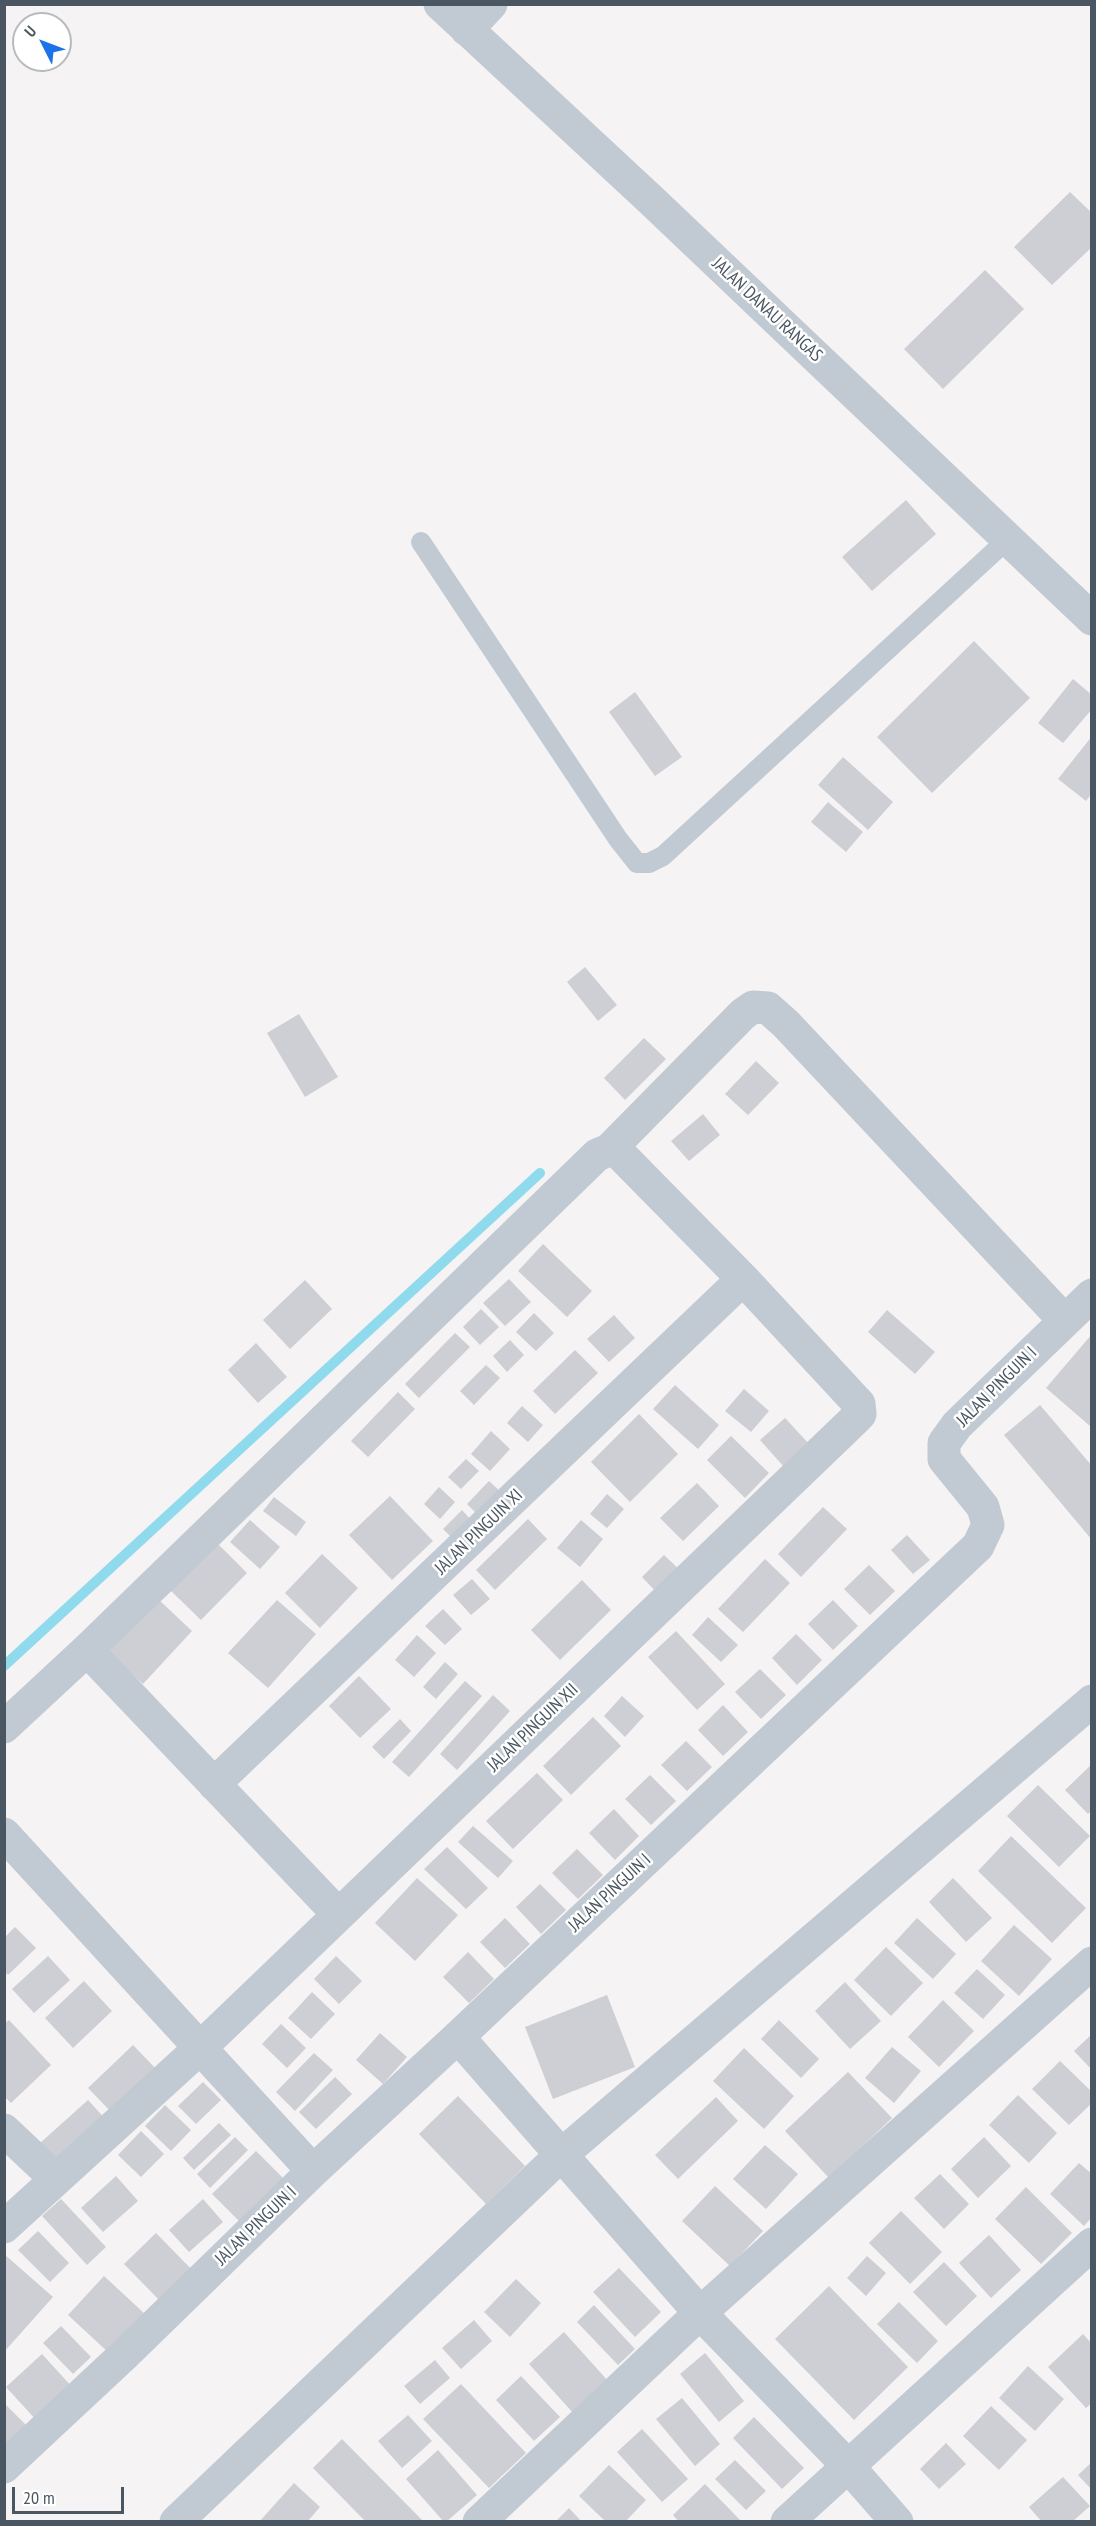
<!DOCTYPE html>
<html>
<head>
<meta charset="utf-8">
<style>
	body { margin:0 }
	#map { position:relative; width:1096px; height:2526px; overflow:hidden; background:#f5f3f3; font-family:"PT Sans Narrow",sans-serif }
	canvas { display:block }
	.frame { position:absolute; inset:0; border:6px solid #4a5661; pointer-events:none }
	.north { position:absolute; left:12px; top:12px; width:60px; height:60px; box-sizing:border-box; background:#fff; border:2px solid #b7bbc0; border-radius:50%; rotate:312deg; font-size:16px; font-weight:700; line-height:24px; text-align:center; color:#4a5661 }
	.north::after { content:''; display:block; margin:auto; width:21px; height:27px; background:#1a73e8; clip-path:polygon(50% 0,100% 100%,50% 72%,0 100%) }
	.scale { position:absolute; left:12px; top:2487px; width:112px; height:27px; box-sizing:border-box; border:3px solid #4a5661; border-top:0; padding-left:8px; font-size:18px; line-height:21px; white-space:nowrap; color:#4a5661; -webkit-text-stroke:4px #fff; paint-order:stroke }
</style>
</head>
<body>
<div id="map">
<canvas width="1096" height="2526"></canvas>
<div class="frame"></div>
<div class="north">U</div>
<div class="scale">20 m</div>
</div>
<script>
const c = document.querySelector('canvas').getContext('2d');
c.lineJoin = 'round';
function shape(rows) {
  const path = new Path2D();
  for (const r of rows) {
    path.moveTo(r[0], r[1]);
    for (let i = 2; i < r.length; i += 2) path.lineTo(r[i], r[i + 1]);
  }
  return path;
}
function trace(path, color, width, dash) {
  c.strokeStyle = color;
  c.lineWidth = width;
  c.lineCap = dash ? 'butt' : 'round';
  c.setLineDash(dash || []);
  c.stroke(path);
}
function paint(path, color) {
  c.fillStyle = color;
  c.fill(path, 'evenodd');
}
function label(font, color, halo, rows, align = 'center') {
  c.font = font + ' "PT Sans Narrow",sans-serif';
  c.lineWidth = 5;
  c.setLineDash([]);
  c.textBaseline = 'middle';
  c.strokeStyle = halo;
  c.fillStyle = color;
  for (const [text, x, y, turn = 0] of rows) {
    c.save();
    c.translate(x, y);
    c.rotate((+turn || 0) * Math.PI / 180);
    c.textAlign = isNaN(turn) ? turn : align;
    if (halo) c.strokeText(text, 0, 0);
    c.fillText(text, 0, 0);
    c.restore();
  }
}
const stream = shape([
	[4,1666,540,1173]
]);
const building = shape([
	[1070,192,1092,213,1092,247,1052,285,1014,247],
	[985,270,1024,309,943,389,904,349],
	[906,500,936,534,872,591,842,557],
	[974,641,1030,698,932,793,877,737],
	[1073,679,1092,695,1092,709,1063,743,1038,723],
	[635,692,682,757,655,776,609,712],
	[1092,736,1092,793,1086,801,1058,779],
	[843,757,893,802,868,830,818,785],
	[828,802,863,832,846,852,811,822],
	[585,967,617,1005,598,1021,567,982],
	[299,1014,338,1077,305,1097,267,1033],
	[644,1038,666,1059,625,1100,604,1078],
	[756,1061,779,1083,748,1115,725,1094],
	[703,1114,720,1135,689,1161,671,1141],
	[543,1244,592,1291,567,1317,518,1271],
	[509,1279,531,1302,505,1326,483,1303],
	[305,1280,332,1309,290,1349,263,1320],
	[481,1309,499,1327,480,1345,463,1327],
	[887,1310,935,1352,915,1374,868,1332],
	[534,1313,554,1333,536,1351,516,1332],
	[614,1315,635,1338,609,1362,587,1339],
	[455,1333,470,1347,419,1398,405,1384],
	[1092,1334,1092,1425,1090,1426,1046,1388],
	[510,1340,524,1355,507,1372,493,1356],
	[256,1343,287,1377,258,1403,228,1370],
	[575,1350,598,1373,555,1414,533,1391],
	[486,1365,500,1378,474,1405,460,1391],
	[675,1385,719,1425,698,1449,653,1409],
	[744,1389,769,1411,751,1432,725,1411],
	[398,1392,415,1409,368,1457,351,1441],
	[1040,1405,1092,1466,1092,1540,1004,1435],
	[522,1406,543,1425,528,1442,507,1423],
	[639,1414,678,1454,630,1502,591,1462],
	[785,1418,810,1445,784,1467,760,1440],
	[491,1431,510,1449,490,1471,471,1454],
	[731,1436,769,1473,745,1498,707,1460],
	[466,1459,479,1471,461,1489,448,1477],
	[489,1481,502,1493,479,1516,467,1504],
	[697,1483,719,1506,683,1541,660,1518],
	[439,1487,455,1502,440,1519,424,1504],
	[607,1494,624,1509,607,1528,590,1514],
	[390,1496,433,1541,392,1580,349,1535],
	[274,1497,306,1522,296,1536,263,1511],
	[823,1507,847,1529,801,1577,778,1554],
	[462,1510,473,1522,454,1540,443,1529],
	[528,1519,547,1539,495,1590,476,1570],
	[250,1520,280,1547,260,1569,230,1542],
	[581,1520,603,1539,580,1567,557,1548],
	[907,1535,930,1560,913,1574,891,1550],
	[215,1541,247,1573,201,1620,169,1589],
	[322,1554,358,1588,320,1628,285,1593],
	[664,1555,683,1573,660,1596,642,1577],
	[765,1559,790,1583,743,1632,718,1609],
	[869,1565,895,1591,870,1615,844,1589],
	[472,1579,490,1599,471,1615,453,1595],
	[582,1580,611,1610,560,1660,531,1630],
	[158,1599,192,1631,143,1684,108,1652],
	[277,1600,316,1634,268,1688,228,1653],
	[833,1600,858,1626,833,1650,808,1624],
	[443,1609,462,1629,445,1645,425,1626],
	[708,1617,738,1645,721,1662,692,1635],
	[676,1631,725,1684,697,1710,648,1657],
	[796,1634,822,1660,797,1685,772,1658],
	[417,1635,436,1653,414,1677,395,1660],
	[445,1662,458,1674,436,1699,423,1687],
	[760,1669,786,1695,761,1719,735,1692],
	[359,1676,391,1709,360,1738,329,1706],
	[465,1681,482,1696,409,1777,392,1762],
	[493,1695,510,1711,457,1770,440,1754],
	[622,1696,644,1716,625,1737,604,1716],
	[723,1705,748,1732,723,1756,698,1730],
	[593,1717,621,1746,571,1795,543,1766],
	[400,1719,411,1731,384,1759,372,1747],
	[686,1741,712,1767,687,1791,661,1765],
	[1092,1764,1092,1810,1088,1814,1065,1790],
	[537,1773,563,1800,513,1849,486,1821],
	[650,1775,676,1801,651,1825,625,1799],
	[1038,1785,1090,1836,1059,1867,1007,1816],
	[614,1809,639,1836,615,1860,589,1833],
	[473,1826,513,1861,498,1878,458,1842],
	[1011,1836,1086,1908,1052,1943,978,1871],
	[447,1847,488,1888,466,1909,424,1869],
	[577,1849,603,1875,578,1899,552,1873],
	[417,1878,458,1915,415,1961,375,1923],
	[953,1878,992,1918,966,1942,929,1902],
	[540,1884,566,1910,541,1934,516,1907],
	[505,1918,530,1944,505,1968,480,1942],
	[917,1918,956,1954,933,1979,894,1943],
	[1014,1925,1052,1959,1019,1996,981,1961],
	[15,1927,36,1948,8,1975,4,1971,4,1938],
	[886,1947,923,1983,891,2016,854,1980],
	[468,1952,494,1979,469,2003,443,1977],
	[48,1956,70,1980,34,2013,12,1989],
	[336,1956,362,1981,339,2004,314,1979],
	[977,1969,1005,1995,983,2019,954,1993],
	[84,1981,112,2011,73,2048,45,2018],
	[845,1982,881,2021,850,2049,815,2011],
	[312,1992,335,2014,311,2039,288,2018],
	[607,1995,635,2067,553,2099,525,2027],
	[943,2000,974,2031,939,2067,908,2037],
	[9,2020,51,2065,11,2103,4,2096,4,2024],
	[779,2020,819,2059,801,2078,761,2039],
	[281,2024,306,2048,287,2068,262,2044],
	[380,2033,407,2057,383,2084,356,2060],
	[1092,2034,1092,2070,1074,2051],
	[133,2045,160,2073,115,2116,88,2088],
	[892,2047,921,2071,894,2103,865,2078],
	[744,2048,794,2096,764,2129,713,2081],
	[314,2053,333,2070,295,2111,276,2092],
	[1060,2061,1092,2092,1092,2103,1069,2125,1032,2089],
	[848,2072,892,2118,829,2178,785,2131],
	[335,2077,352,2094,316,2129,299,2112],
	[203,2082,221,2100,196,2124,178,2106],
	[1018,2095,1057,2133,1029,2163,989,2125],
	[458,2096,525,2166,486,2204,419,2134],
	[716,2097,738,2121,678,2179,655,2155],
	[88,2100,110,2124,61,2169,39,2144],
	[165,2105,191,2130,171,2151,145,2126],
	[219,2123,231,2135,194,2170,183,2158],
	[141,2131,164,2154,141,2177,118,2155],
	[235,2137,248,2150,210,2188,197,2174],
	[984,2137,1011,2166,978,2198,951,2169],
	[765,2145,798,2174,766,2209,733,2179],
	[256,2151,287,2182,243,2225,212,2194],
	[1079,2163,1092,2174,1092,2217,1084,2226,1050,2194],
	[940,2174,969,2204,944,2229,914,2198],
	[116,2176,138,2201,103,2232,81,2208],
	[715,2186,763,2231,730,2266,682,2221],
	[1026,2187,1072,2233,1041,2264,995,2219],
	[61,2199,106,2247,87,2265,42,2216],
	[203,2199,223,2222,189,2252,169,2230],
	[901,2211,942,2252,910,2284,869,2243],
	[38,2231,69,2263,50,2282,18,2250],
	[156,2233,197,2275,165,2306,124,2264],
	[989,2235,1021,2270,991,2298,959,2263],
	[4,2254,53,2297,4,2352],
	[867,2256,886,2273,866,2296,847,2278],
	[944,2262,977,2296,946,2326,913,2292],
	[619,2268,661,2312,635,2337,593,2292],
	[104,2276,146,2315,110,2354,68,2315],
	[516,2279,541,2303,510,2337,484,2312],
	[829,2286,908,2367,854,2420,775,2339],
	[899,2302,938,2341,917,2363,877,2324],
	[594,2305,635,2349,618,2365,577,2322],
	[474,2320,492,2341,461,2369,442,2348],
	[61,2326,91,2357,73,2374,43,2343],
	[564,2332,609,2382,574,2414,529,2364],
	[1083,2334,1092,2344,1092,2403,1086,2408,1048,2367],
	[705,2353,744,2401,719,2422,680,2374],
	[42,2354,73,2388,37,2421,6,2387],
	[435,2360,450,2378,420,2404,404,2386],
	[1028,2366,1064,2399,1035,2431,999,2398],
	[521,2376,560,2417,534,2441,496,2400],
	[461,2384,526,2453,489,2488,423,2419],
	[682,2398,720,2444,695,2466,656,2419],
	[4,2403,28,2427,4,2452],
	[991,2406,1027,2440,999,2470,963,2436],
	[408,2415,432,2441,402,2468,378,2441],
	[754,2417,804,2468,782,2489,733,2438],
	[642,2429,688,2479,662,2502,617,2452],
	[342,2439,424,2522,366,2522,313,2468],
	[946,2443,966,2464,939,2489,920,2469],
	[438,2450,477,2495,446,2522,444,2522,406,2479],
	[735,2460,766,2491,746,2510,715,2479],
	[1092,2462,1092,2490,1078,2475],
	[609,2465,646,2500,625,2522,606,2522,579,2496],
	[1063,2477,1090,2506,1072,2522,1042,2522,1029,2507],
	[294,2483,320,2507,307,2522,259,2522],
	[705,2484,742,2522,679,2522,673,2515],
	[569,2508,582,2522,555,2522]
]);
const service = shape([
	[421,542,618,839,637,863,649,863,663,856,1008,539]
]);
const minor = shape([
	[440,4,651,200,1092,619],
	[467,30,491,4],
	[609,1150,743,1014,753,1007,768,1008,786,1024,1065,1321],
	[87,1650,338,1914],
	[4,1727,87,1650,597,1155,609,1150,619,1153,743,1279,859,1404,860,1414,850,1424,199,2049,4,2227],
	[214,1784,743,1279],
	[4,1834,313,2171],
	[458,2037,700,2313,848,2466,897,2522],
	[4,2130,56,2179],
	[4,2467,124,2355,313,2171,458,2037,978,1546,988,1525,983,1507,944,1459,944,1443,957,1425,1092,1295],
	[176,2522,560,2156,1092,1701],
	[479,2522,700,2313,1092,1963],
	[787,2522,1092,2244]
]);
const streetNames = [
	["JALAN DANAU RANGAS",767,310,43],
	["JALAN PINGUIN I",997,1387,-45],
	["JALAN PINGUIN XI",479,1532,-44],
	["JALAN PINGUIN XII",533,1728,-44],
	["JALAN PINGUIN I",610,1893,-43],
	["JALAN PINGUIN I",256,2226,-44]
];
trace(stream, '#90daee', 10);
paint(building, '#cdcfd5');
trace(service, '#c1cad2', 20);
trace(minor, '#c1cad2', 33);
label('18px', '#4a5661', '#fff', streetNames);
</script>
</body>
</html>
